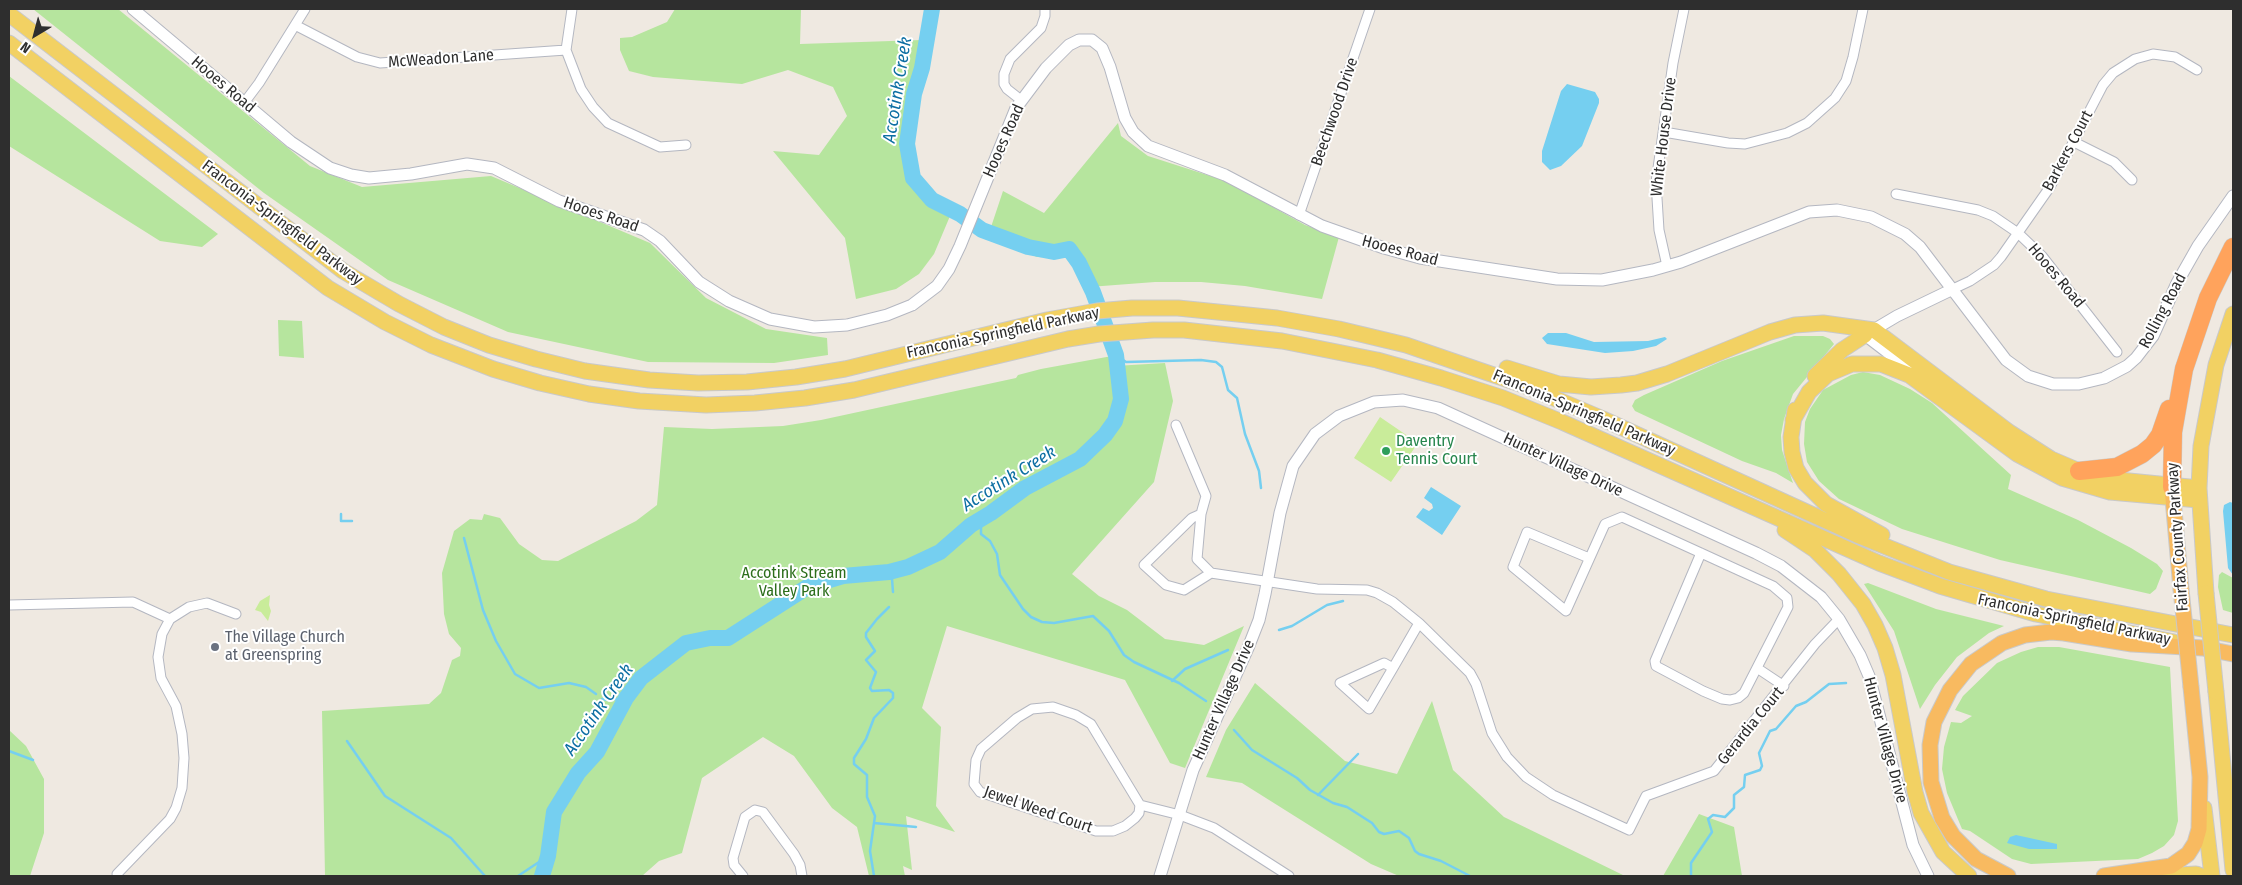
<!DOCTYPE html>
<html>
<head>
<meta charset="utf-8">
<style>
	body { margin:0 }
	#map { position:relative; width:2242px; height:885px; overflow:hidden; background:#efe9e1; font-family:"Fira Sans Condensed",sans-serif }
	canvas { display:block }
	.frame { position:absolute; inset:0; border:10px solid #2e2e2e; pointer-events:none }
	.north { position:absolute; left:10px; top:10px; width:50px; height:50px; -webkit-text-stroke:4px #fff; paint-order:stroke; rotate:217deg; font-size:14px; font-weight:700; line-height:20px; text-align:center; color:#2e2e2e }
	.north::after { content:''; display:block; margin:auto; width:18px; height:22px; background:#2e2e2e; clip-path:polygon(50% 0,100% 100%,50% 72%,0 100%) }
</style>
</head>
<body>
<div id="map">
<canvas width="2242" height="885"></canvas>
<div class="frame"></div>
<div class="north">N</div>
</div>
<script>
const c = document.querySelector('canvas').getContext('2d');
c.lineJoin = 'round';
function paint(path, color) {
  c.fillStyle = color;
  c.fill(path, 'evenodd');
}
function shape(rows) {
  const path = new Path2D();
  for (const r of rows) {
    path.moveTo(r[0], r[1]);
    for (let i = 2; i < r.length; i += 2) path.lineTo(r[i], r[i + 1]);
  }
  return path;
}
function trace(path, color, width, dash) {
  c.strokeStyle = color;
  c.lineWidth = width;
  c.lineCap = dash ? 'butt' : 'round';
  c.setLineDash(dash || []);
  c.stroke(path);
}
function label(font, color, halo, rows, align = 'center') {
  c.font = font + ' "Fira Sans Condensed",sans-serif';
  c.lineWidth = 4;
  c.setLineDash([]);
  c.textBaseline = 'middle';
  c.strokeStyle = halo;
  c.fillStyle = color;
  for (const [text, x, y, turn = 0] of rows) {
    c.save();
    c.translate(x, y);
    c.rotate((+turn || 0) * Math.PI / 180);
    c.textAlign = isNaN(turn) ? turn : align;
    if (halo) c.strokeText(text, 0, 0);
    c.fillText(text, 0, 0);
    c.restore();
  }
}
const green = shape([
	[33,9,118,9,310,166,362,187,491,176,650,243,706,298,766,329,827,338,828,355,774,363,648,362,508,332,388,280,264,193],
	[675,9,801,9,800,44,922,40,906,111,902,149,909,180,953,209,934,254,919,274,896,289,856,299,845,238,773,151,819,155,847,116,833,87,788,70,742,84,653,77,629,71,620,50,620,38,632,37,667,22],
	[9,76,218,234,202,247,160,241,9,146],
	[1118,123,1121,136,1148,156,1226,181,1305,225,1339,237,1322,299,1245,286,1201,282,1155,282,1089,287,1081,258,1037,257,1010,246,989,233,1003,191,1044,213],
	[278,320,302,321,304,358,279,356],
	[1794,336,1823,336,1830,339,1834,344,1793,394,1784,419,1781,435,1782,450,1793,483,1776,473,1742,461,1635,411,1632,406,1635,400,1644,395,1722,361],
	[1112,356,1115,366,1165,363,1173,401,1154,482,1072,574,1099,596,1127,610,1165,639,1204,645,1244,626,1185,768,1170,763,1125,680,947,626,922,708,941,727,936,806,955,832,906,816,912,870,903,866,905,876,869,876,857,827,832,808,794,756,763,737,702,778,682,853,659,861,642,876,547,876,546,848,545,876,325,876,322,711,429,704,441,693,452,660,460,656,461,648,449,634,444,614,442,573,454,531,470,519,482,520,484,514,500,518,519,544,542,560,558,561,636,521,657,505,664,427,712,429,783,426,821,420,1016,378,1018,375,1041,369],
	[1863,372,1880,375,1910,389,1932,403,2011,475,2008,489,2078,520,2131,548,2157,564,2163,571,2156,589,2150,594,2000,560,1902,529,1839,499,1819,481,1807,462,1804,444,1805,422,1810,409,1823,390,1851,375],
	[2222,572,2233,578,2233,613,2223,610,2218,587,2219,575],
	[1868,583,1936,609,2004,626,1989,633,1957,657,1935,685,1920,709,1894,631,1864,584],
	[2038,647,2059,647,2170,667,2178,821,2174,835,2164,846,2152,853,2138,859,2031,864,2012,859,1970,831,1962,829,1947,793,1942,769,1944,747,1951,722,1961,723,1972,716,1955,710,1963,696,1997,663,2021,652],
	[1255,683,1345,761,1397,774,1432,701,1453,770,1504,817,1625,876,1399,876,1371,864,1242,783,1206,777,1226,730],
	[9,730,26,746,44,779,44,833,30,876,9,876],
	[1699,814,1734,827,1742,876,1663,876]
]);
const pitch = shape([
	[1380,417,1418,443,1391,482,1354,458],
	[270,595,269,605,271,611,268,621,261,612,255,610,260,601]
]);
const water = shape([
	[1567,84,1595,92,1599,99,1599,103,1582,146,1561,166,1550,170,1542,162,1542,151,1561,91],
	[1548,333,1566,333,1594,342,1648,341,1665,337,1667,339,1656,346,1633,351,1605,353,1547,344,1542,338],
	[1431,487,1461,506,1442,535,1416,517,1423,508,1429,511,1433,508,1432,504,1424,498],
	[2230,502,2233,503,2233,575,2228,568,2223,511,2224,505],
	[2016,835,2057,844,2057,849,2029,849,2007,843,2010,837]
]);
const stream = shape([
	[1116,355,1126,362,1201,360,1216,362,1222,367,1228,390,1237,398,1245,434,1259,471,1261,488],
	[341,514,341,521,352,521],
	[981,519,981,534,990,541,997,554,1000,575,1023,609,1031,617,1042,622,1054,623,1093,616,1109,631,1124,655,1134,662,1179,683,1206,701],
	[464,538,483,610,496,641,515,674,539,688,569,683,586,687,596,694],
	[893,592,892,579,896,571],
	[1279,630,1292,626,1327,605,1343,601],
	[1172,681,1185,669,1228,650],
	[602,699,608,700,626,698],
	[1234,730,1252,750,1297,778,1310,790,1333,803,1347,807,1372,823,1379,832,1384,834,1399,831,1409,838,1415,851,1419,854,1441,861,1470,876],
	[347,741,385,796,451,838,485,876],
	[9,751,33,760],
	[1318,795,1358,754],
	[874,823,916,827],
	[518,876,548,856],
	[874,876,870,851,875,816,867,797,867,775,854,764,854,758,866,739,874,718,893,698,893,693,889,690,872,691,870,688,876,672,866,660,875,651,866,637,866,633,877,619,889,607],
	[1691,876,1691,863,1712,832,1708,819,1713,815,1725,817,1734,808,1734,795,1744,787,1745,775,1760,770,1762,766,1759,753,1770,731,1776,729,1796,706,1806,702,1829,684,1846,683]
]);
const river = shape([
	[542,876,548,856,554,812,578,773,597,752,626,698,641,678,686,643,710,638,728,638,809,586,843,576,889,572,908,567,940,552,971,525,991,513,1025,488,1080,459,1105,435,1115,421,1121,399,1116,355,1093,292,1079,263,1069,249,1054,252,1028,247,982,230,960,214,932,200,913,178,907,144,914,94,922,68,932,9]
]);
const minor = shape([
	[572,9,566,50,581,89,593,107,608,123,660,147,686,145],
	[295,25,357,57,380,63,566,50],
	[1021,100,1007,89,1004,84,1004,74,1010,59,1041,28,1045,16,1045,9],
	[244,103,259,83,305,9],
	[1664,132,1728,143,1745,144,1787,133,1807,123,1835,98,1846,81,1853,57,1863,9],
	[2074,142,2114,162,2132,180],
	[1896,194,1978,210,1993,216,2018,233,2042,256,2117,352],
	[1299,215,1370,9],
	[1667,266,1659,230,1656,182,1673,63,1684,9],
	[1953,289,1970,281,1994,265,2001,257,2050,187,2103,85,2113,73,2135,59,2153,54,2175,57,2197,70],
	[1176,425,1206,496,1201,514,1197,559,1211,573],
	[1201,514,1192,518,1144,565,1166,585,1184,590,1211,573,1317,589,1367,590,1377,593,1393,602,1419,623,1470,673,1476,684,1492,733,1507,757,1526,777,1553,795,1629,830,1646,796,1714,771,1815,644,1839,619],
	[1701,553,1773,586,1787,598,1788,607,1744,693,1738,698,1730,700,1722,699,1703,691,1656,666,1655,661,1701,553],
	[1589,558,1527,532,1513,567,1566,611,1605,524,1622,517,1701,553],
	[9,605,133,602,170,619],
	[1393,668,1384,663,1340,683,1369,709,1393,668,1419,623],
	[1757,668,1784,686],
	[1053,707,1076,715,1091,724,1140,805,1139,813,1135,818,1125,826,1113,831,1096,831,980,792,974,784,976,760,981,749,1017,718,1032,709,1053,707],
	[1140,805,1180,815,1214,828,1289,876],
	[117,874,170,819,176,808,182,788,184,758,182,734,176,706,161,678,158,657,162,634,170,619,189,607,207,603,236,614],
	[743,876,734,865,733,858,745,817,755,810,763,812,794,854,800,865,802,876]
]);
const tertiary = shape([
	[133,9,291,142,330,168,351,175,369,178,411,174,467,164,494,168,559,201,644,230,660,241,699,282,729,301,770,319,814,327,847,325,887,315,912,305,937,286,949,269,960,246,1016,108,1046,68,1069,45,1079,40,1092,40,1102,48,1110,67,1125,118,1133,132,1148,146,1225,175,1322,226,1384,248,1420,258,1557,279,1602,280,1653,270,1681,262,1809,212,1837,210,1871,217,1905,234,1920,247,2006,360,2028,376,2053,384,2079,384,2104,378,2127,366,2136,358,2153,336,2177,283,2198,246,2233,196],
	[1916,374,1865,335,1897,316,1953,289],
	[1160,876,1193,770,1248,648,1259,620,1265,594,1280,513,1293,466,1315,434,1339,416,1374,402,1403,400,1438,408,1756,553,1781,566,1821,597,1839,619,1860,655,1869,676,1913,845,1928,876]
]);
const primary = shape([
	[9,14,343,271,399,304,444,327,489,345,536,359,585,371,649,380,698,383,747,382,796,377,845,369,1047,320,1097,311,1132,308,1178,308,1277,318,1339,329,1406,345,1523,385,1603,419,1857,535,1949,572,2046,599,2233,635],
	[9,43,328,288,385,322,431,345,493,369,540,383,589,394,639,401,706,405,755,403,805,398,854,390,1068,339,1099,334,1153,330,1184,330,1282,341,1377,360,1441,378,1503,398,1562,422,1879,563,1940,586,2036,614,2174,642],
	[1507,368,1559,384,1591,387,1621,385,1637,383,1667,374,1770,332,1795,325,1823,323,1874,330,2009,432,2051,459,2079,471,2109,479,2199,488],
	[1815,376,1842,350,1865,335],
	[1795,410,1791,437,1792,452,1796,468,1805,483,1826,504,1882,535],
	[1793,420,1809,392,1828,374,1852,364,1881,364,1909,375,2017,454,2062,478,2110,492,2199,500],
	[1785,530,1815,550,1839,574,1863,604,1875,625,1885,648,1893,675,1915,792,1921,813,1943,852,1969,876],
	[2206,593,2199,488,2201,446,2216,365,2233,314],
	[2216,692,2233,870],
	[2204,808,2212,876],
	[2161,876,2196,874,2201,876]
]);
const trunk = shape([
	[2172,487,2181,589],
	[2008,876,1976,859,1953,836,1942,818,1931,782,1930,745,1934,722,1950,690,1971,664,2002,643,2025,635,2051,632,2064,633,2132,644,2203,648,2233,654],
	[2104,876,2171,866,2188,854,2195,843,2199,829,2200,777,2191,687]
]);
const motorway = shape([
	[2079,471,2117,467,2142,454,2153,445,2160,435,2169,409],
	[2172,487,2173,432,2184,369,2208,298,2233,247]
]);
const primaryBridge = shape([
	[2206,593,2216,692]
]);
const trunkBridge = shape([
	[2181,589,2191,687]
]);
const markers = [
	[1386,451,5,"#2e9e5b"],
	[215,647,5,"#6b7280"]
];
const streetNames = [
	["McWeadon Lane",441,59,-4],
	["Hooes Road",223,85,40],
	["Beechwood Drive",1335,112,-71],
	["White House Drive",1664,137,-83],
	["Hooes Road",1004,141,-66],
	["Barkers Court",2068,151,-62],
	["Hooes Road",601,215,19],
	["Franconia-Springfield Parkway",282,223,37],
	["Hooes Road",1400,251,15],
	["Hooes Road",2056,276,50],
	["Rolling Road",2163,311,-62],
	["Franconia-Springfield Parkway",1003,333,-12],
	["Franconia-Springfield Parkway",1584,413,23],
	["Hunter Village Drive",1563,465,25],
	["Fairfax County Parkway",2178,537,-94],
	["Franconia-Springfield Parkway",2074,620,12],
	["Hunter Village Drive",1224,700,-66],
	["Gerardia Court",1751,726,-51],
	["Hunter Village Drive",1885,740,75],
	["Jewel Weed Court",1038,810,19]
];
const leisureNames = [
	["Daventry",1396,442],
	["Tennis Court",1396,460]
];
const parkNames = [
	["Accotink Stream",794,574],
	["Valley Park",794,592]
];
const worshipNames = [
	["The Village Church",225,638],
	["at Greenspring",225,656]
];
const waterNames = [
	["Accotink Creek",898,90,-81],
	["Accotink Creek",1009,479,-32],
	["Accotink Creek",599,710,-55]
];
paint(green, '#b6e59e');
paint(pitch, '#c9ec9a');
paint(water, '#75cff0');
trace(stream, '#75cff0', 2.5);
trace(river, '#75cff0', 16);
trace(minor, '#b4b7c1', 11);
trace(tertiary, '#b4b7c1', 13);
trace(primary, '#c9c9c9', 17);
trace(trunk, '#c9c9c9', 17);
trace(motorway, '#c9c9c9', 19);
trace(minor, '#fff', 9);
trace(tertiary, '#fff', 11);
trace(primary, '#f2d163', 15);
trace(trunk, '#f8ba60', 15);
trace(motorway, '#ffa35c', 18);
trace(primaryBridge, '#c9c9c9', 17, []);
trace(trunkBridge, '#c9c9c9', 17, []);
trace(primaryBridge, '#f2d163', 15);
trace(trunkBridge, '#f8ba60', 15);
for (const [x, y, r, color] of markers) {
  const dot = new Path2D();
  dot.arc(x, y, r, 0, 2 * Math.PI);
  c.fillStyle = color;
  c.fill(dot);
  trace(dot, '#fff', 2);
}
label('16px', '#2e2e2e', '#fff', streetNames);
label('16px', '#27864d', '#fff', leisureNames, 'left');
label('16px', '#2c6e1b', '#fff', parkNames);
label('16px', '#5b616d', '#fff', worshipNames, 'left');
label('italic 18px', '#0d6fa3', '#fff', waterNames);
</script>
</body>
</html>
